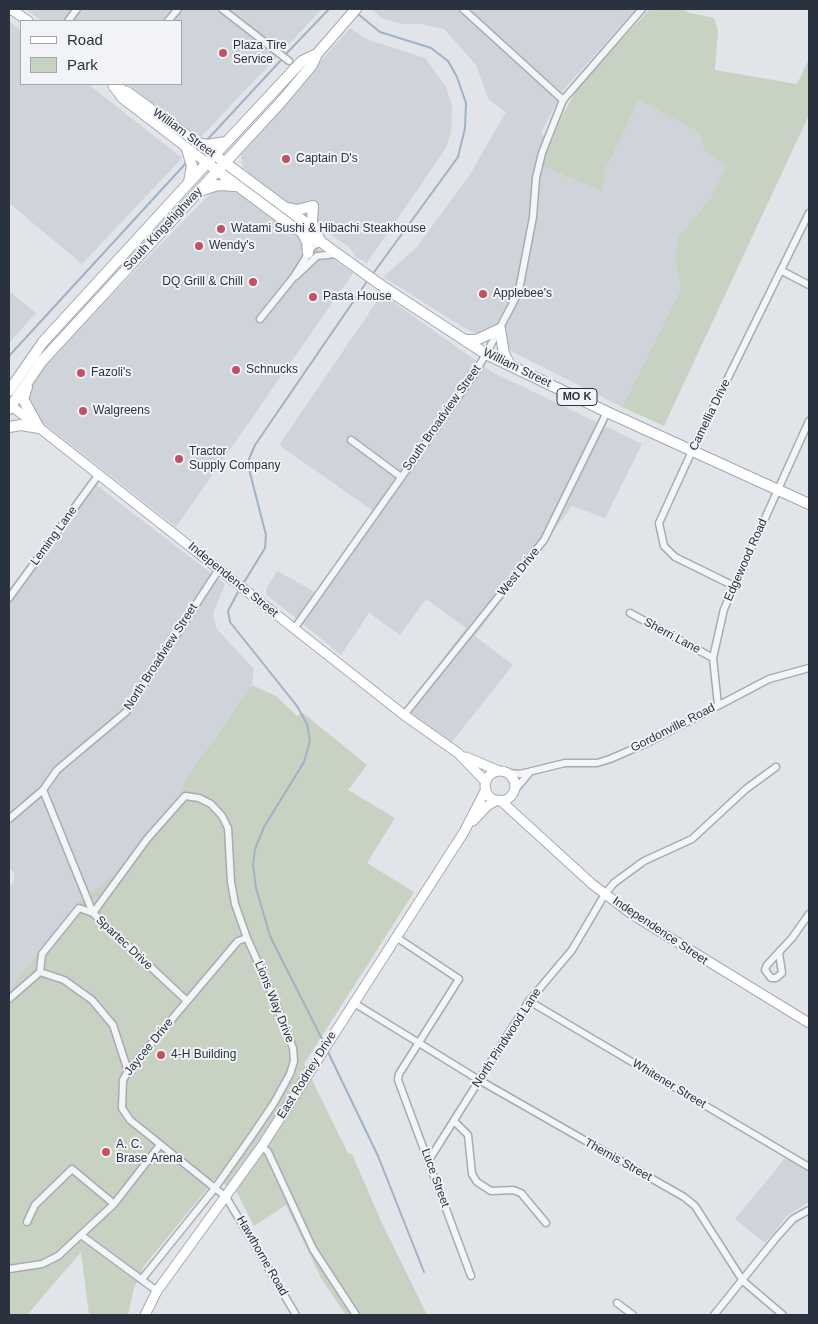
<!DOCTYPE html>
<html>
<head>
<meta charset="utf-8">
<style>
	body { margin:0 }
	#map { position:relative; width:818px; height:1324px; overflow:hidden; background:#e1e4e9; font-family:Arial,sans-serif }
	canvas { display:block }
	.frame { position:absolute; inset:0; border:10px solid #2b323f; pointer-events:none }
	.legend { position:absolute; left:20px; top:20px; width:162px; height:65px; box-sizing:border-box; background:#f1f3f6; border:1px solid #a2a6ad; margin:0; padding:6px 9px; list-style:none; font-size:15px; color:#2b323f }
	.legend li { display:flex; align-items:center; gap:10px; height:25px }
	.legend b { width:25px; border:1px solid #a2a6ad }
</style>
</head>
<body>
<div id="map">
<canvas width="818" height="1324"></canvas>
<div class="frame"></div>
<ul class="legend">
<li><b style="height:6px;background:#fff"></b>Road</li>
<li><b style="height:14px;background:#c7d2c3"></b>Park</li>
</ul>
</div>
<script>
const c = document.querySelector('canvas').getContext('2d');
c.lineJoin = 'round';
function paint(path, color) {
  c.fillStyle = color;
  c.fill(path, 'evenodd');
}
function shape(rows) {
  const path = new Path2D();
  for (const r of rows) {
    if (r.length === 3) {
      path.moveTo(r[0] + r[2], r[1]);
      path.arc(r[0], r[1], r[2], 0, 2 * Math.PI);
      continue;
    }
    path.moveTo(r[0], r[1]);
    for (let i = 2; i < r.length; i += 2) path.lineTo(r[i], r[i + 1]);
  }
  return path;
}
function trace(path, color, width, dash) {
  c.strokeStyle = color;
  c.lineWidth = width;
  c.lineCap = dash ? 'butt' : 'round';
  c.setLineDash(dash || []);
  c.stroke(path);
}
function label(font, color, halo, rows, align = 'center') {
  c.font = font + ' Arial,sans-serif';
  c.lineWidth = 4;
  c.setLineDash([]);
  c.textBaseline = 'middle';
  c.strokeStyle = halo;
  c.fillStyle = color;
  for (const [text, x, y, turn = 0] of rows) {
    c.save();
    c.translate(x, y);
    c.rotate((+turn || 0) * Math.PI / 180);
    c.textAlign = isNaN(turn) ? turn : align;
    if (halo) c.strokeText(text, 0, 0);
    c.fillText(text, 0, 0);
    c.restore();
  }
}
const built = shape([
	[25,9,322,9,200,138,127,84,181,84,181,21,42,21],
	[372,9,636,9,563,90,541,133,553,139,542,166,603,192,605,170,639,100,699,132,704,151,728,165,710,199,678,237,675,261,681,288,622,407,463,327,383,277,416,248,469,176,506,112,489,100,476,65,444,29,421,24,401,24,382,18],
	[9,21,21,31,21,84,88,84,182,158,82,264,9,203],
	[350,28,366,39,425,58,446,87,452,105,451,132,446,148,367,263,356,257,350,248,257,181,242,166,241,151],
	[228,189,242,195,353,273,176,527,43,423,29,408,26,394,32,381,60,348,202,202,216,190],
	[9,291,36,313,9,343],
	[382,294,492,372,642,444,605,518,572,506,475,636,513,665,451,743,405,709,466,628,426,599,400,635,369,613,341,655,267,595,266,589,277,571,315,592,373,511,279,445],
	[95,484,225,584,213,614,217,629,254,669,252,685,185,780,181,794,114,874,76,905,9,990,9,884,12,885,15,874,9,867,9,599],
	[787,1156,809,1170,809,1202,787,1216,765,1243,735,1219]
]);
const green = shape([
	[650,9,683,9,690,13,714,18,718,31,715,70,797,84,809,59,809,115,664,426,622,407,681,288,675,261,678,237,710,199,727,165,704,151,699,132,639,100,605,170,603,192,542,166,561,118,578,87],
	[252,685,276,696,297,716,303,713,367,765,348,790,395,818,367,863,414,892,304,1064,348,1153,352,1154,381,1221,427,1315,346,1315,321,1278,286,1205,254,1226,238,1194,216,1178,144,1266,134,1288,128,1315,89,1315,81,1252,27,1315,9,1315,9,990,76,905,114,874,181,794,185,780]
]);
const stream = shape([
	[358,14,380,32,431,48,448,61,457,77,466,103,465,128,458,157,372,275],
	[285,55,329,9],
	[207,140,282,59],
	[9,356,187,162],
	[243,584,265,548,266,535,250,473,249,459,255,445,368,280],
	[239,590,228,611,230,622,297,706,307,724,310,741,304,762,264,827,255,849,253,865,256,888,270,936,324,1043],
	[327,1050,378,1156,424,1272]
]);
const street = shape([
	[222,9,289,61],
	[463,9,563,100],
	[68,21,77,9],
	[168,21,178,9],
	[782,271,809,285],
	[296,276,317,256,337,254],
	[260,319,293,278,313,246,321,242],
	[351,440,401,477],
	[734,586,675,557,664,546,659,523,692,451,809,213],
	[9,598,99,474],
	[630,613,713,658],
	[294,629,473,376,486,354,514,301,520,285,533,217,536,178,542,153,563,100,642,9],
	[718,705,713,658,724,609,809,421],
	[404,715,544,540,607,412],
	[508,773,520,774,565,763,597,763,610,759,647,743,769,679,809,668],
	[43,790,93,913,187,1001],
	[514,791,530,772],
	[9,819,43,790,57,770,126,712,219,569],
	[396,937,459,979,399,1074,398,1080,471,1276],
	[247,938,238,941,128,1071,123,1080,122,1108,130,1120,226,1197,296,1315],
	[779,953,782,973,776,978,771,978,765,970,767,965,792,938,809,914],
	[40,972,64,980,92,1000,113,1025,128,1071],
	[9,999,40,972,42,954,79,908,93,913,147,839,185,796,199,798,211,804,222,816,228,828,231,882,235,904,247,938,273,996,293,1048,294,1061,290,1074,274,1103,251,1137,215,1188,142,1279],
	[529,1001,809,1167],
	[354,1003,479,1080,684,1197,695,1206,743,1281,783,1315],
	[454,1121,468,1135,472,1174,477,1182,491,1191,513,1190,521,1193,546,1223],
	[262,1146,268,1152,313,1249,356,1315],
	[429,1160,529,1001,572,950,605,894,614,883,644,861,692,839,746,789,776,767],
	[27,1222,35,1205,72,1169,114,1204],
	[81,1235,157,1291],
	[9,1269,42,1264,58,1256,114,1204,160,1145],
	[617,1303,633,1315],
	[714,1315,776,1238,793,1219,809,1210]
]);
const secondary = shape([
	[11,9,28,21],
	[207,163,123,99,113,86,128,92,214,155],
	[9,404,404,715,458,753,486,782],
	[466,757,499,771],
	[500,786,15],
	[500,800,592,884,633,915,809,1023],
	[473,821,487,806,497,800],
	[145,1315,157,1291,262,1146,464,832,486,789]
]);
const primary = shape([
	[197,143,207,145,226,142],
	[187,149,192,166,189,182],
	[220,159,302,220,315,231,321,242],
	[207,163,293,227,321,242,385,288,486,354,607,412,809,504],
	[200,191,218,185,235,186],
	[287,208,297,210,313,206,312,222,315,231],
	[302,232,307,242,308,253],
	[465,340,476,340,500,329,504,354,510,365],
	[27,387,23,399,39,428],
	[9,391,43,342,207,163,302,61,317,54],
	[9,409,42,361,281,102,312,65,317,54,356,9],
	[9,427,21,425,39,428]
]);
const markers = [
	[223,53,5,"#c35161"],
	[286,159,5,"#c35161"],
	[221,229,5,"#c35161"],
	[199,246,5,"#c35161"],
	[253,282,5,"#c35161"],
	[483,294,5,"#c35161"],
	[313,297,5,"#c35161"],
	[236,370,5,"#c35161"],
	[81,373,5,"#c35161"],
	[83,411,5,"#c35161"],
	[179,459,5,"#c35161"],
	[161,1055,5,"#c35161"],
	[106,1152,5,"#c35161"]
];
const shields = [
	[577,397,40]
];
const shieldNames = [
	["MO K",577,397]
];
const poiNames = [
	["Plaza Tire",233,46],
	["Service",233,60],
	["Captain D's",296,159],
	["Watami Sushi & Hibachi Steakhouse",231,229],
	["Wendy's",209,246],
	["DQ Grill & Chill",243,282,"right"],
	["Applebee's",493,294],
	["Pasta House",323,297],
	["Schnucks",246,370],
	["Fazoli's",91,373],
	["Walgreens",93,411],
	["Tractor",189,452],
	["Supply Company",189,466],
	["4-H Building",171,1055],
	["A. C.",116,1145],
	["Brase Arena",116,1159]
];
const streetNames = [
	["William Street",184,133,36],
	["South Kingshighway",163,229,-47],
	["William Street",517,368,26],
	["Camellia Drive",710,415,-64],
	["South Broadview Street",442,418,-55],
	["Leming Lane",54,536,-54],
	["Edgewood Road",746,560,-66],
	["West Drive",519,572,-51],
	["Independence Street",233,580,39],
	["Sherri Lane",672,636,28],
	["North Broadview Street",161,657,-57],
	["Gordonville Road",673,728,-27],
	["Independence Street",660,931,34],
	["Spartec Drive",124,943,43],
	["Lions Way Drive",274,1002,68],
	["North Pindwood Lane",507,1038,-57],
	["Jaycee Drive",149,1047,-51],
	["East Rodney Drive",307,1075,-58],
	["Whitener Street",669,1084,31],
	["Themis Street",618,1160,29],
	["Luce Street",435,1178,70],
	["Hawthorne Road",262,1256,60]
];
paint(built, '#cfd3da');
paint(green, '#c7d2c3');
trace(stream, '#9fb2c6', 2);
trace(street, '#a7abb3', 9);
trace(secondary, '#a7abb3', 11);
trace(primary, '#a1a8b3', 12);
trace(street, '#f3f5f7', 6);
trace(secondary, '#fff', 9);
trace(primary, '#fff', 10);
for (const [x, y, r, color] of markers) {
  const dot = new Path2D();
  dot.arc(x, y, r, 0, 2 * Math.PI);
  c.fillStyle = color;
  c.fill(dot);
  trace(dot, '#f1f3f6', 2);
}
for (const [x, y, w] of shields) {
  const box = new Path2D();
  box.roundRect(x - w / 2, y - 8.5, w, 17, 4);
  c.fillStyle = '#f1f3f6';
  c.fill(box);
  trace(box, '#2b323f', 1);
}
label('bold 11px', '#2b323f', null, shieldNames);
label('12px', '#2b323f', '#f1f3f6', poiNames, 'left');
label('12px', '#2b323f', '#f1f3f6', streetNames);
</script>
</body>
</html>
